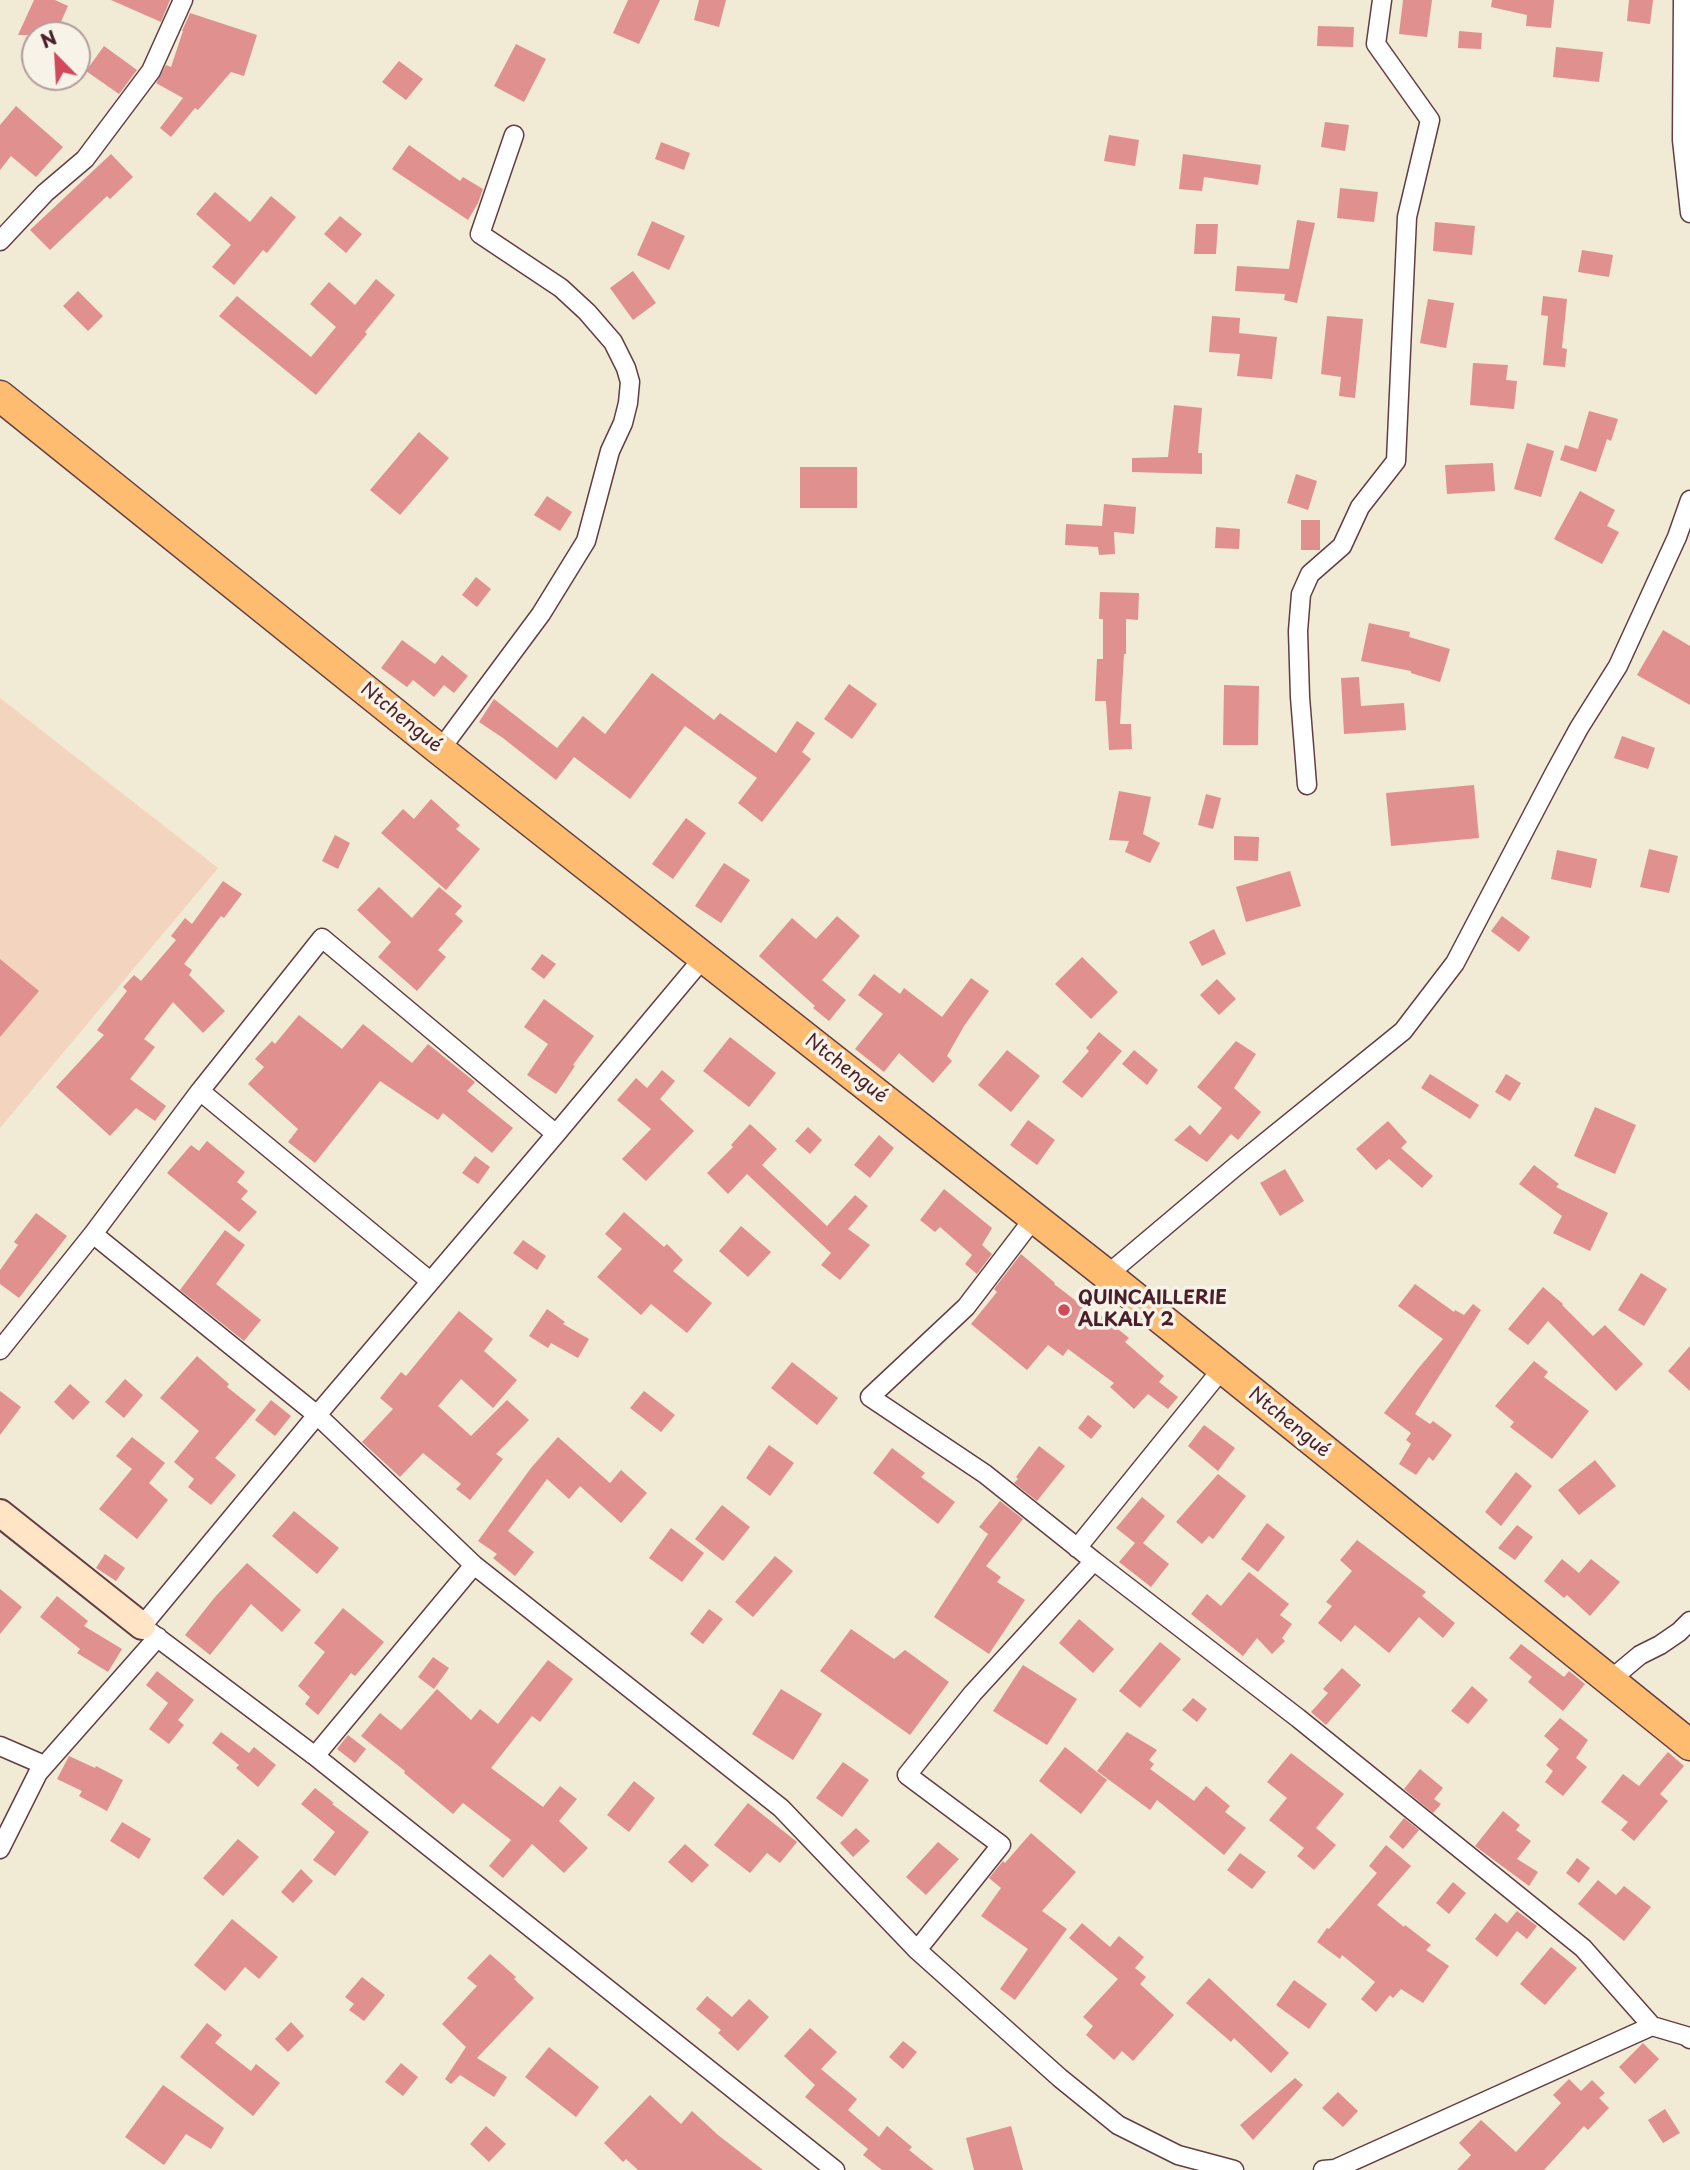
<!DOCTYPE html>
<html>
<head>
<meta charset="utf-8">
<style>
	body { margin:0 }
	#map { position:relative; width:1690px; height:2170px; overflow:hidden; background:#f1ead4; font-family:"Playpen Sans",sans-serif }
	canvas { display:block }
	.north { position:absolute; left:21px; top:21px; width:70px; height:70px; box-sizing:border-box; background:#f7f3e8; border:2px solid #b29e9c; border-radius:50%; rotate:336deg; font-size:19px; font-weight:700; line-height:28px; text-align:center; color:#4a1f2b }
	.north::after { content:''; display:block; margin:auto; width:24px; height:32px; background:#d1495b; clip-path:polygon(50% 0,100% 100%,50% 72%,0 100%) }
</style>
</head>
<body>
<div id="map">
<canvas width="1690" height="2170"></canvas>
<div class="north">N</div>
</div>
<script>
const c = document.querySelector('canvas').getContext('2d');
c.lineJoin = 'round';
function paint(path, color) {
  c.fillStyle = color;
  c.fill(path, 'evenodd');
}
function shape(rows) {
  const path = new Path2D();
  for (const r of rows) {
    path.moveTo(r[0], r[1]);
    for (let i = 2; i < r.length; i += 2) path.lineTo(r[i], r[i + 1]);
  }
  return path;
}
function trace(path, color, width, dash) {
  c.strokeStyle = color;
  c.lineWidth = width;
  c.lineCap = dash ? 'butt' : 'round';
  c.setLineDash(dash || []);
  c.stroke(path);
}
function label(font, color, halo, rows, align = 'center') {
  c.font = font + ' "Playpen Sans",sans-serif';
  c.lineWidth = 7;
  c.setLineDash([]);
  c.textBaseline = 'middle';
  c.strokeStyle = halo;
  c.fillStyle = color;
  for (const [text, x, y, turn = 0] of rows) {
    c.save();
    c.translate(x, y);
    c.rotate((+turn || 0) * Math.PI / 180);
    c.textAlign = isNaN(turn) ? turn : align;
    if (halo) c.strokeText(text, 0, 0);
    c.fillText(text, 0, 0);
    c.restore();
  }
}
const built = shape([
	[0,698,218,868,0,1128]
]);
const building = shape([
	[34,0,55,0,68,6,55,35,18,35],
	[111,0,170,0,161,22],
	[628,0,660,0,639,44,613,33],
	[699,0,726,0,719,27,694,20],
	[1403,0,1432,0,1427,37,1399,34],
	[1492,0,1554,0,1551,28,1526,26,1527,15,1491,7],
	[1629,0,1653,0,1650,24,1627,21],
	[190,13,257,35,244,76,231,72,198,110,195,108,171,137,160,128,183,98,156,83,166,65,171,67,183,31,182,31],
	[1318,26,1354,27,1353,47,1317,46],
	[1459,31,1482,33,1481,49,1458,48],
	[516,44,546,59,524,102,494,86],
	[104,46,137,70,119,94,86,71],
	[1556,47,1603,52,1599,82,1553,77],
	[399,61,423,79,406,100,382,82],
	[16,106,63,147,36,177,11,156,0,170,0,125],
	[1325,122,1349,125,1345,151,1321,147],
	[1109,135,1139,140,1135,166,1104,161],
	[661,142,690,153,684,170,655,159],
	[409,145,460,181,463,177,483,189,478,203,468,220,392,169],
	[111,154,133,177,110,199,107,196,50,250,30,230],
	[1183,154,1261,165,1258,185,1204,177,1202,191,1179,189],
	[1340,188,1378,192,1374,222,1337,218],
	[215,192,250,222,271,196,296,217,267,253,263,250,234,285,212,267,231,245,196,214],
	[340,216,362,234,346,253,324,234],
	[1297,220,1315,223,1297,303,1284,300,1285,294,1235,291,1237,266,1289,269],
	[652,221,685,236,669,270,637,255],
	[1435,222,1475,226,1472,255,1433,251],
	[1196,224,1218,224,1216,254,1194,254],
	[1582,250,1613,255,1609,277,1578,272],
	[633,271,656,303,633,320,610,288],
	[376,279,395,295,365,332,367,334,316,395,219,316,237,296,311,357,336,327,310,304,329,282,355,305],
	[78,291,103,316,88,331,63,306],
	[1543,296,1567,299,1562,348,1567,349,1565,367,1543,365,1548,316,1541,315],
	[1428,299,1454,303,1446,348,1420,343],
	[1212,316,1240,318,1239,333,1277,337,1272,379,1237,376,1240,354,1209,352],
	[1327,316,1363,319,1355,398,1339,396,1341,377,1321,374],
	[1473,363,1508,365,1506,380,1517,381,1514,409,1470,405],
	[1174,405,1202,408,1198,453,1202,453,1202,474,1132,472,1132,458,1168,457],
	[1589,411,1618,419,1611,441,1607,439,1596,472,1560,460,1565,445,1578,449],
	[419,432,449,458,400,515,370,490],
	[1527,443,1554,451,1541,497,1514,489],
	[1493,463,1495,491,1447,494,1445,465],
	[800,467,857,467,857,508,800,508],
	[1296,474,1317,481,1308,510,1287,503],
	[1580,491,1615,510,1607,526,1619,532,1602,564,1554,539],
	[547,496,572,512,560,531,534,515],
	[1104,504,1136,507,1134,534,1114,532,1115,554,1099,555,1098,547,1065,545,1066,524,1102,526],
	[1301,520,1320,520,1320,550,1301,550],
	[1216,527,1240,529,1239,549,1215,548],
	[476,577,491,589,477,607,462,595],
	[1100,592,1139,593,1138,620,1126,619,1126,654,1124,654,1120,724,1131,724,1132,749,1109,750,1106,701,1095,701,1097,659,1103,659,1103,619,1099,619],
	[1369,623,1410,632,1409,637,1450,649,1440,682,1411,673,1411,671,1361,661],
	[1663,630,1690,646,1690,705,1637,675],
	[402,640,435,664,442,655,468,676,454,693,444,685,434,697,413,680,407,687,381,668],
	[652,673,714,720,720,713,776,753,797,721,815,733,802,752,811,759,762,822,738,803,757,778,685,726,630,799,574,757,556,780,503,738,479,722,494,699,557,748,583,716,605,734],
	[1359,677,1361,706,1404,703,1406,730,1344,734,1341,678],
	[849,684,877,704,852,739,824,719],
	[1224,685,1259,686,1258,745,1223,745],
	[1622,736,1655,748,1648,769,1614,758],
	[1474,785,1479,838,1391,846,1386,793],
	[1119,791,1151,797,1143,834,1160,843,1150,863,1125,852,1129,841,1109,840],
	[1206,794,1221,798,1213,829,1198,825],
	[431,799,460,825,456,829,480,849,446,890,381,833,403,809,414,819],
	[686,818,706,833,673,879,652,864],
	[335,835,350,843,338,869,322,861],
	[1234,836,1259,837,1258,861,1234,860],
	[1649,849,1678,856,1669,893,1640,887],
	[1557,850,1597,859,1591,888,1551,879],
	[724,863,750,880,721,923,695,906],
	[1290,871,1301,906,1246,922,1236,887],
	[223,881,242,894,224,918,221,916,184,964,192,970,189,975,225,1011,203,1033,173,1002,144,1039,155,1047,130,1079,166,1106,155,1121,136,1108,110,1136,56,1087,104,1035,97,1030,127,991,123,987,134,975,141,981,176,940,171,936,185,918,192,924],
	[379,887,412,918,439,887,462,906,455,914,463,921,438,950,446,957,417,991,378,957,391,942,357,910],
	[837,916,860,936,822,980,846,1000,829,1021,813,1008,815,1006,759,956,792,918,816,939],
	[1502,916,1530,937,1519,952,1491,931],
	[1214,929,1226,954,1202,966,1189,942],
	[542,954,556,964,544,979,531,969],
	[1082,957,1118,992,1091,1019,1055,984],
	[0,959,39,991,0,1037],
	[874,974,900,994,904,988,942,1017,971,978,989,991,964,1026,947,1056,952,1061,933,1083,899,1053,884,1072,855,1049,883,1014,858,995],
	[1217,979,1236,999,1219,1015,1200,995],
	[544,999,594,1036,573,1065,575,1066,556,1094,527,1075,548,1044,524,1027],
	[299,1015,342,1049,363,1024,412,1063,428,1044,475,1082,467,1091,513,1128,492,1153,443,1113,438,1120,380,1081,315,1163,288,1142,298,1129,248,1084,264,1067,255,1059,272,1041,275,1044],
	[1099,1032,1122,1051,1082,1098,1062,1082,1089,1051,1086,1048],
	[730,1037,776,1073,749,1107,703,1071],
	[1236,1041,1256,1054,1234,1088,1261,1112,1238,1140,1231,1134,1207,1162,1174,1140,1190,1125,1200,1135,1222,1108,1197,1087],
	[1007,1050,1040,1076,1011,1112,978,1085],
	[1134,1050,1158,1070,1147,1085,1122,1064],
	[662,1070,675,1081,660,1099,694,1131,646,1181,622,1159,651,1129,617,1100,636,1078,647,1088],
	[1430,1074,1479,1105,1470,1119,1421,1088],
	[1506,1074,1521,1083,1510,1101,1495,1092],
	[1595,1107,1636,1125,1615,1174,1574,1156],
	[1028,1120,1055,1140,1037,1165,1010,1145],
	[1388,1121,1407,1142,1401,1148,1433,1176,1422,1188,1389,1159,1376,1170,1356,1149],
	[750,1124,777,1149,762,1165,827,1226,855,1195,868,1206,848,1229,870,1245,840,1280,821,1265,831,1253,747,1174,728,1194,707,1173,733,1147,731,1145],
	[808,1127,822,1140,810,1154,795,1141],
	[879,1135,894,1148,870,1178,854,1165],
	[207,1141,245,1172,237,1182,248,1191,241,1199,257,1212,239,1232,167,1173,191,1145,199,1151],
	[475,1156,490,1167,478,1184,462,1173],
	[1534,1165,1559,1184,1556,1187,1608,1213,1590,1251,1553,1233,1562,1216,1519,1184],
	[1285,1169,1304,1201,1280,1216,1260,1183],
	[944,1189,992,1228,982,1245,992,1254,977,1274,965,1264,972,1255,940,1227,935,1232,920,1220],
	[624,1212,664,1247,667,1244,683,1260,673,1271,712,1303,687,1333,651,1304,641,1315,597,1277,622,1249,605,1234],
	[36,1213,67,1236,19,1298,0,1284,0,1270,18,1245,14,1242],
	[741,1226,771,1252,748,1277,719,1251],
	[225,1230,245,1245,216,1284,261,1320,244,1341,180,1290],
	[523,1240,546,1256,537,1270,513,1253],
	[1021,1254,1055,1283,1054,1284,1097,1317,1099,1314,1129,1338,1125,1342,1164,1376,1159,1382,1178,1397,1168,1409,1148,1394,1134,1409,1110,1387,1114,1383,1068,1349,1063,1356,1048,1345,1027,1370,971,1324,997,1292,994,1289],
	[1641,1273,1667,1289,1644,1326,1618,1310],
	[1415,1284,1454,1312,1455,1310,1464,1315,1473,1304,1481,1310,1415,1414,1430,1424,1433,1421,1452,1435,1433,1461,1429,1457,1416,1475,1399,1464,1411,1444,1406,1440,1411,1433,1384,1413,1417,1370,1443,1339,1398,1306],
	[1543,1287,1563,1304,1562,1305,1593,1336,1605,1325,1643,1364,1616,1391,1548,1321,1528,1345,1508,1329],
	[547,1309,565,1322,563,1324,589,1339,578,1358,551,1343,548,1348,529,1336],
	[459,1311,493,1339,484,1351,517,1380,493,1408,461,1379,438,1406,471,1436,507,1400,529,1420,496,1454,503,1459,470,1500,456,1489,461,1484,423,1453,400,1477,362,1442,393,1409,380,1398,401,1372,406,1376],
	[1690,1346,1690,1391,1668,1371],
	[197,1356,229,1384,227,1387,256,1410,215,1458,236,1475,211,1505,188,1487,194,1479,174,1462,199,1431,160,1398],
	[1534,1361,1548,1372,1544,1377,1589,1411,1552,1459,1510,1427,1514,1422,1495,1406],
	[792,1362,838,1398,817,1425,771,1388],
	[125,1379,143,1395,124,1418,105,1402],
	[70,1384,90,1402,73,1420,54,1402],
	[0,1391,21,1407,0,1435],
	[644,1391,675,1415,661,1432,630,1408],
	[271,1400,291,1416,275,1436,255,1420],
	[1088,1415,1102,1426,1091,1439,1078,1428],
	[1204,1425,1235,1448,1218,1471,1188,1446],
	[132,1437,165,1463,149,1483,168,1500,137,1539,99,1509,132,1469,116,1456],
	[558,1437,610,1483,621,1470,647,1493,621,1523,580,1486,569,1499,547,1479,508,1531,534,1552,515,1576,493,1558,497,1554,478,1541,531,1468],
	[769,1445,794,1463,770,1496,746,1478],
	[1039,1446,1065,1466,1037,1501,1014,1483,1018,1479,1016,1477],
	[892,1448,925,1473,921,1477,955,1502,938,1524,873,1473],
	[1595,1460,1616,1486,1579,1515,1558,1490],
	[1516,1472,1532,1486,1501,1526,1485,1512],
	[1218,1474,1246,1496,1213,1539,1209,1536,1202,1544,1176,1522],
	[1142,1497,1165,1516,1143,1543,1169,1564,1151,1587,1119,1562,1135,1543,1116,1528],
	[1000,1501,1023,1519,986,1566,1001,1577,997,1582,1025,1600,989,1654,934,1617,988,1534,979,1527],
	[722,1505,750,1527,723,1561,695,1539],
	[294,1511,339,1548,317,1574,272,1536],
	[1267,1523,1285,1537,1258,1572,1241,1559],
	[1517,1525,1533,1537,1515,1560,1498,1548],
	[671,1528,704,1553,682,1582,649,1558],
	[1357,1540,1426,1592,1422,1596,1455,1623,1443,1638,1419,1617,1389,1653,1355,1625,1341,1642,1318,1623,1332,1606,1326,1602,1352,1571,1340,1560],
	[105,1554,125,1568,116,1581,96,1568],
	[775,1556,793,1571,753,1617,735,1602],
	[1562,1559,1579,1573,1591,1559,1620,1582,1590,1616,1567,1595,1564,1598,1544,1581],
	[247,1563,301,1610,282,1632,251,1604,210,1655,185,1635,215,1597],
	[1249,1572,1289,1604,1280,1615,1292,1624,1282,1638,1285,1641,1272,1654,1257,1638,1243,1656,1191,1614,1207,1594,1221,1606],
	[0,1589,22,1607,0,1634],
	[57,1596,88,1621,84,1626,122,1649,108,1672,77,1653,80,1649,40,1617],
	[343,1608,384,1642,355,1676,351,1673,318,1715,305,1704,310,1697,298,1686,325,1652,314,1643],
	[709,1609,723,1619,703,1644,690,1634],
	[1079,1619,1114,1649,1093,1673,1059,1643],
	[851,1629,894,1659,905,1650,949,1682,910,1735,820,1671],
	[1160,1642,1181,1659,1140,1708,1119,1691],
	[1521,1644,1564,1677,1569,1671,1585,1684,1563,1711,1528,1682,1532,1677,1509,1658],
	[433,1657,449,1668,434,1689,418,1677],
	[548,1660,573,1679,540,1722,532,1716,491,1768,543,1807,560,1786,577,1799,559,1821,588,1848,564,1873,532,1844,503,1878,489,1866,511,1840,463,1803,453,1814,404,1773,405,1771,361,1736,380,1713,401,1730,437,1689,471,1720,480,1709,498,1724],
	[1023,1665,1077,1699,1047,1745,993,1711],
	[1342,1668,1361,1685,1326,1725,1311,1712,1328,1693,1323,1689],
	[157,1671,194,1700,178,1720,184,1725,169,1744,149,1729,168,1703,146,1685],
	[1472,1686,1488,1700,1468,1724,1451,1711],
	[781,1689,822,1714,793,1760,752,1734],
	[1193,1698,1207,1709,1197,1722,1182,1710],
	[1560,1718,1588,1740,1576,1758,1587,1767,1563,1796,1545,1782,1553,1771,1546,1765,1559,1749,1544,1736],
	[221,1732,249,1753,254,1747,276,1765,258,1787,236,1768,239,1765,212,1743],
	[1127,1732,1157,1750,1149,1760,1154,1764,1150,1769,1194,1801,1206,1786,1230,1806,1225,1812,1246,1828,1224,1855,1157,1800,1150,1810,1097,1771],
	[348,1735,366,1749,355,1763,337,1749],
	[1065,1747,1107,1780,1081,1814,1039,1781],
	[1668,1752,1684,1766,1660,1794,1668,1801,1634,1841,1621,1830,1628,1822,1601,1802,1623,1774,1639,1786],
	[1291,1753,1344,1794,1316,1828,1336,1845,1314,1870,1297,1856,1304,1848,1269,1820,1287,1798,1267,1782],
	[69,1756,95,1768,96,1766,123,1780,107,1811,79,1796,82,1791,57,1779],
	[843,1762,869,1780,842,1817,816,1798],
	[1420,1769,1443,1788,1434,1799,1441,1804,1433,1813,1404,1789],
	[634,1781,655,1798,629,1832,607,1815],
	[315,1788,334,1803,332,1804,369,1832,335,1876,313,1860,335,1832,301,1804],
	[748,1803,797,1842,780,1863,767,1853,750,1873,714,1845],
	[1503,1811,1520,1825,1516,1830,1531,1841,1517,1859,1538,1872,1529,1886,1475,1846],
	[1404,1818,1419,1830,1403,1849,1389,1837],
	[122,1822,151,1839,139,1859,110,1841],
	[856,1828,870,1841,853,1857,840,1843],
	[1031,1833,1076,1872,1042,1911,1067,1929,1015,2000,1000,1989,1028,1949,981,1916,1001,1888,989,1878,1003,1861,1005,1863],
	[238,1839,259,1857,223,1896,203,1878],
	[938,1842,959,1859,926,1895,906,1877],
	[685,1844,709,1865,692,1883,668,1862],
	[1386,1845,1411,1866,1377,1905,1404,1927,1405,1925,1431,1945,1426,1950,1449,1966,1423,2003,1401,1989,1393,1998,1390,1995,1376,2012,1361,1999,1375,1982,1342,1955,1340,1959,1317,1942,1327,1928,1329,1929,1377,1873,1369,1866],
	[1240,1853,1266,1872,1252,1889,1227,1870],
	[1577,1858,1590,1868,1579,1883,1566,1873],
	[301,1869,313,1881,293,1903,281,1892],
	[1598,1880,1616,1895,1624,1886,1651,1907,1624,1941,1578,1904],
	[1453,1882,1466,1893,1449,1914,1436,1903],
	[1517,1911,1537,1926,1527,1939,1507,1923],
	[1495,1913,1517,1931,1497,1957,1475,1939],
	[232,1919,278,1957,259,1979,245,1967,225,1991,194,1965],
	[1082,1923,1110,1947,1119,1936,1144,1957,1135,1968,1146,1977,1140,1984,1174,2015,1133,2061,1122,2051,1114,2060,1086,2035,1093,2026,1083,2017,1118,1979,1069,1938],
	[1551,1947,1577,1968,1545,2005,1520,1984],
	[490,1954,516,1977,514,1979,534,1998,477,2058,507,2077,494,2097,460,2075,451,2084,445,2079,466,2047,442,2024,477,1986,467,1978],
	[362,1977,385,1995,364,2021,349,2010,354,2004,345,1997],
	[1209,1978,1289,2053,1271,2073,1234,2038,1231,2042,1186,2003],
	[1294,1980,1327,2004,1309,2029,1276,2005],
	[707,1996,732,2017,749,1999,769,2017,738,2051,718,2033,721,2030,696,2009],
	[291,2022,304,2036,288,2052,275,2039],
	[207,2023,222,2035,215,2043,251,2071,256,2064,280,2083,253,2116,180,2057],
	[810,2028,837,2052,821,2069,857,2099,848,2110,879,2137,887,2126,912,2147,909,2150,934,2170,882,2170,863,2155,868,2149,805,2097,815,2085,784,2056],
	[903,2041,917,2052,903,2069,889,2057],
	[1643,2043,1659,2059,1635,2084,1619,2067],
	[549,2047,599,2087,576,2117,525,2077],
	[401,2063,418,2077,403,2096,385,2082],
	[1295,2078,1303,2085,1253,2140,1240,2125],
	[1569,2079,1581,2091,1592,2080,1605,2093,1599,2098,1609,2108,1588,2130,1584,2126,1544,2170,1457,2170,1471,2155,1459,2143,1481,2120,1516,2152,1561,2103,1553,2095],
	[163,2085,224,2128,211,2149,186,2134,164,2165,125,2137],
	[1338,2092,1358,2111,1343,2127,1322,2108],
	[650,2095,681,2124,692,2111,718,2135,763,2170,638,2170,626,2159,623,2162,604,2143],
	[1665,2109,1680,2133,1663,2143,1648,2120],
	[486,2126,506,2144,489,2162,470,2144],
	[1011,2126,1023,2170,974,2170,966,2138]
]);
const street = shape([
	[1683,0,1682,140,1690,213],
	[0,241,45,193,85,159,151,71,183,0],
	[440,750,541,614,586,541,610,451,623,423,628,403,630,382,626,368,613,342,587,312,561,288,480,234,514,135],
	[1307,785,1300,697,1298,631,1301,594,1310,574,1342,546,1360,507,1396,461,1407,217,1430,120,1376,44,1382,0],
	[704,957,556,1134,317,1415,142,1626,315,1756,835,2170],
	[200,1091,430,1281],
	[1034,1218,966,1307,870,1397,985,1474,1094,1561],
	[93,1234,317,1415,474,1565,781,1808,917,1950,1060,2078,1118,2125,1178,2155,1234,2170],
	[1107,1275,1235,1167,1403,1031,1455,963,1555,772,1579,728,1618,666,1677,537,1690,500],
	[0,1350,93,1234,200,1091,322,938,556,1134],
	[1077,1548,1222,1369],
	[1610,1680,1640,1655,1660,1645,1679,1632,1690,1621],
	[0,1746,44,1765],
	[315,1756,474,1565],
	[0,1849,38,1773,158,1637],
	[917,1950,1001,1845,907,1775,973,1693,1094,1561,1298,1718,1583,1948,1652,2026],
	[1323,2170,1335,2169,1652,2026,1686,2036,1690,2039]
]);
const secondary = shape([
	[0,1513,142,1626]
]);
const primary = shape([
	[0,396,440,750,1107,1275,1690,1745]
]);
const markers = [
	[1064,1310,7,"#d1495b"]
];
const streetNames = [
	["Ntchengué",401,718,39],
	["Ntchengué",846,1069,38],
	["Ntchengué",1289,1423,39]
];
const poiNames = [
	["QUINCAILLERIE",1078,1299],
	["ALKALY 2",1078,1321]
];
paint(built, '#f3d4bf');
paint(building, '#e0908f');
trace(street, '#633d44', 21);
trace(secondary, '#633d44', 30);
trace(primary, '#633d44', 33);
trace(street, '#fff', 18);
trace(secondary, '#ffe4c6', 26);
trace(primary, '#febc70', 30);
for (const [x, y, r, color] of markers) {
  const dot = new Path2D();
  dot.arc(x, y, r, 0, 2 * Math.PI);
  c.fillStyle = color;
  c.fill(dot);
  trace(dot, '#f7f3e8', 2.5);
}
label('19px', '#4a1f2b', '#f7f3e8', streetNames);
label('bold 19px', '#4a1f2b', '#f7f3e8', poiNames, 'left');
</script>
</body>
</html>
